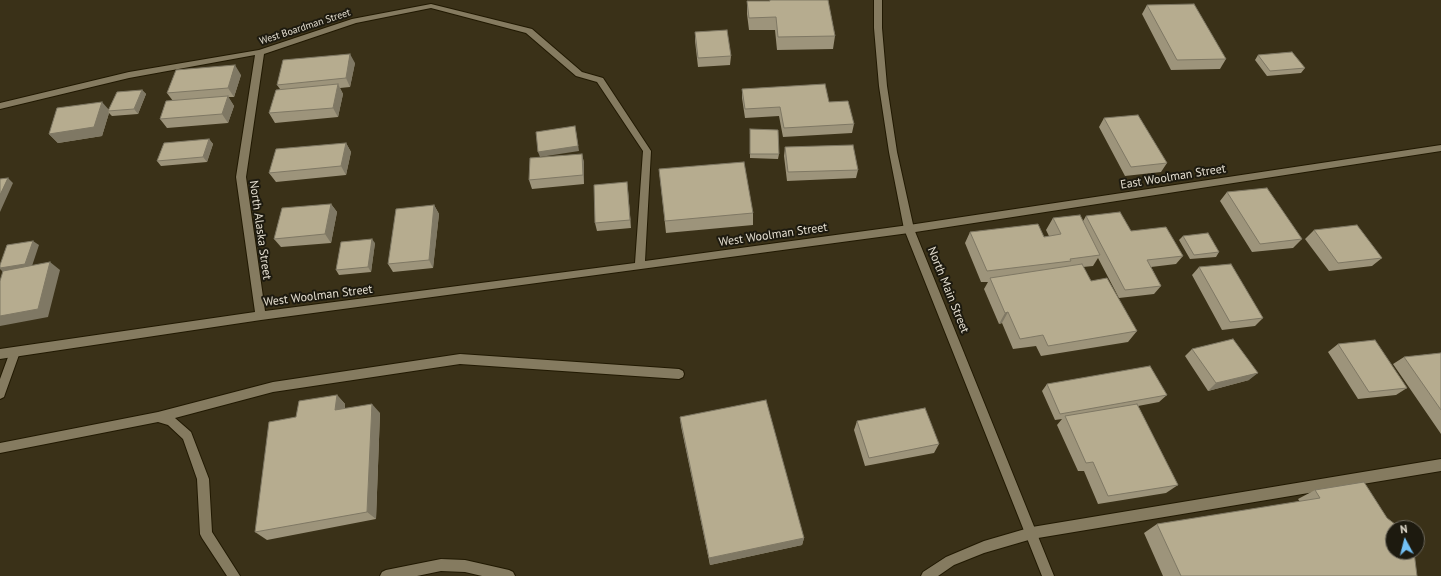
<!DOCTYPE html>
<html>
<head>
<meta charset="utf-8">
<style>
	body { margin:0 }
	#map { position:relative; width:1441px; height:576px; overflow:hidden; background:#3a3118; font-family:"PT Sans",sans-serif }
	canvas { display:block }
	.north { position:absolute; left:1385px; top:520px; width:40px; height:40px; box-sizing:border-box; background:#1d1a0f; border:1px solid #6d685c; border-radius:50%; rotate:353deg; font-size:11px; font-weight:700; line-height:16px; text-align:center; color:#e4ded0 }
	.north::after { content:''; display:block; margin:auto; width:14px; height:18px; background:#73c1f6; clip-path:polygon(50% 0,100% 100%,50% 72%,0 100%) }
</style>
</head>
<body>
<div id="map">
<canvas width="1441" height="576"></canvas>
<div class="north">N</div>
</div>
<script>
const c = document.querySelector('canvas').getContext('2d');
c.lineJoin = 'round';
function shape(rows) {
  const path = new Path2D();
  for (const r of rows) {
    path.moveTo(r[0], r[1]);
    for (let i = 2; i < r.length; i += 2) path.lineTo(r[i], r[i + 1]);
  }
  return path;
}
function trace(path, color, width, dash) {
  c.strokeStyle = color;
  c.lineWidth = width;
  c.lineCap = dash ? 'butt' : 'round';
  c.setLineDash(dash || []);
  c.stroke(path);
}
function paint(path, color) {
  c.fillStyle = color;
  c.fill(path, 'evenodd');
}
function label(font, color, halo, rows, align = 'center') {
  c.font = font + ' "PT Sans",sans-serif';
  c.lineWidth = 4;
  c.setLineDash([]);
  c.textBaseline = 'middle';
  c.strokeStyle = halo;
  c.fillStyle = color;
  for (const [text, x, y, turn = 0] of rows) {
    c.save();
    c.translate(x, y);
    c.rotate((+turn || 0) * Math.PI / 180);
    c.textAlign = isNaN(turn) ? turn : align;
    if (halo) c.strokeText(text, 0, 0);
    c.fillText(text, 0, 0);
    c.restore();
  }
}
const service = shape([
	[15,347,19,349,20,352,5,394,4,397,0,399,0,379,11,349,15,347],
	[460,354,679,369,683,371,684,374,683,377,679,379,460,364,273,392,175,418,191,432,209,479,212,532,240,576,227,576,202,538,200,534,197,479,183,439,168,425,158,422,0,453,0,443,158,412,273,382,460,354],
	[1441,459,1441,471,1032,539,984,553,954,565,938,576,921,576,923,572,946,557,984,541,1032,527,1441,459],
	[441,559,465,560,509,570,513,572,515,576,482,576,465,572,441,571,417,576,380,576,382,572,386,570,441,559]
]);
const minor = shape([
	[431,4,532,29,582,72,603,78,651,151,645,261,909,225,1441,145,1441,151,909,233,261,320,0,359,0,349,255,312,236,177,255,55,129,78,0,109,0,103,129,72,259,50,352,19,431,4],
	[431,8,526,33,576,76,597,82,643,151,635,263,265,311,246,177,264,54,356,23,431,8]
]);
const secondary = shape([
	[874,0,882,0,882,28,887,86,897,152,914,229,1054,576,1042,576,904,229,889,152,879,86,874,28,874,0]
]);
const wall = shape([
	[770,0,828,0,835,36,833,49,777,50,775,30,749,30,747,14,747,1,770,1],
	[1147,5,1226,59,1220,69,1171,70,1142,14],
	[695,32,731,56,730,65,698,67,695,41],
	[1258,55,1305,68,1301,73,1267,76,1255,60],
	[355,63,350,87,340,88,343,94,338,117,275,123,269,113,280,89,277,85],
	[241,75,234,97,228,97,234,106,228,123,167,128,160,119,173,101,167,93],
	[742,89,829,102,854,124,852,133,783,137,779,116,745,118,742,98],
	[142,90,146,94,138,114,112,116,109,113,102,136,58,143,49,134,109,110],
	[1104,118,1167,163,1161,172,1125,176,1099,127],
	[750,134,779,154,778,159,750,158],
	[209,139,213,144,207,162,161,166,157,161],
	[346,143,351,152,346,175,276,182,269,173],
	[785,147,858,170,856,178,787,181,784,156],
	[582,154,584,163,584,184,532,189,529,180],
	[659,169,753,213,753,225,666,233],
	[627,182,628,191,631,228,597,231,595,223],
	[1227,192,1302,239,1293,248,1252,252,1220,201],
	[331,204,337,212,331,243,281,247,274,239],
	[434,205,439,214,433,268,393,272,388,264],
	[1086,216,1131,231,1183,256,1176,264,1151,267,1161,286,1154,294,1119,298,1098,258,1093,266,1083,267,1091,281,1137,331,1128,342,1041,356,1036,346,1013,349,1002,323,999,324,984,289,988,282,981,282,965,243,970,232,1044,237,1049,236,1046,230,1053,218,1083,221],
	[1314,230,1382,258,1372,266,1329,271,1305,239],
	[1183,236,1219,252,1216,257,1190,259,1179,240],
	[375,243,371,272,339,275,336,270],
	[1199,267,1263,318,1255,326,1222,330,1192,275],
	[1338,344,1407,388,1396,395,1358,399,1328,352],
	[1192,349,1249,380,1208,391,1185,356],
	[1441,353,1441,434,1393,364,1404,357],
	[1047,384,1167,395,1159,402,1138,406,1178,485,1166,493,1098,504,1084,471,1078,471,1057,425,1062,419,1055,420,1042,391],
	[337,395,345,404,345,408,380,413,376,519,267,540,255,532,296,417],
	[680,417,804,538,802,545,710,565,681,426],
	[857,421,939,444,934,453,865,466,854,430],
	[1315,490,1417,576,1163,576,1144,533,1157,524,1300,502,1298,499]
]);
const shadedWall = shape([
	[350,54,355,63,350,87,346,78],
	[235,65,241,75,234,97,228,88],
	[338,84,343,94,338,117,333,108],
	[142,90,146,94,138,114,134,109],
	[228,96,234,106,228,123,222,114],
	[102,102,110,111,108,111,109,113,102,136,58,143,49,134],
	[576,131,579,151,540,157,538,152],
	[209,139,213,144,207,162,203,157],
	[346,143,351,152,346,175,341,166],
	[582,154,584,163,584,184,583,175],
	[8,178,13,183,0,212,0,195],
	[627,182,628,191,631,228,630,220],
	[331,204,337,212,331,243,325,234],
	[434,205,439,214,433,268,429,260],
	[372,239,375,243,371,272,368,267],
	[33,241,39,245,31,269,4,273,0,269,0,268],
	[50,262,60,270,48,317,0,326,0,316],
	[1008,312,1002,323,999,324,1005,313],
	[1258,373,1249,380,1208,391,1216,383],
	[337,395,345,404,344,419,335,410],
	[372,404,380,413,376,519,367,512],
	[804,538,802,545,710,565,709,558]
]);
const building = shape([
	[770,0,828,0,835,36,778,37,776,17,749,18,747,1,770,1,770,0],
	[1194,4,1226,59,1177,60,1147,5,1194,4],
	[727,30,731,56,698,58,695,32,727,30],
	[1292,52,1305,68,1270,71,1258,55,1292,52],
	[350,54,346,78,277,85,283,60,350,54],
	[235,65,228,88,167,93,176,70,235,65],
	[338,84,333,108,269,113,276,90,338,84],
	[825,84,829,102,848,101,854,124,784,128,780,107,745,109,742,89,825,84],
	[142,90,134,109,108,111,117,92,142,90],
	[228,96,222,114,160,119,166,101,228,96],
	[102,102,94,127,49,134,57,108,102,102],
	[1138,115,1167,163,1131,167,1104,118,1138,115],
	[575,126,578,146,538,152,536,132,575,126],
	[750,129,778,130,779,154,750,154,750,129],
	[209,139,203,157,157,161,164,143,209,139],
	[346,143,341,166,269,173,276,149,346,143],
	[853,145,858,170,788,172,785,147,853,145],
	[582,154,583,175,529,180,530,158,582,154],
	[744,162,753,213,665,221,659,169,744,162],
	[8,178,0,195,0,179,8,178],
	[627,182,630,220,595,223,594,185,627,182],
	[1267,188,1302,239,1260,244,1227,192,1267,188],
	[331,204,325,234,274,239,282,208,331,204],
	[434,205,429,260,388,264,396,209,434,205],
	[1120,212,1131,231,1166,227,1183,256,1147,260,1161,286,1125,290,1086,216,1120,212],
	[1080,215,1100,255,1070,259,1071,261,987,271,970,232,1038,224,1044,237,1061,234,1053,218,1080,215],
	[1357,225,1382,258,1338,263,1314,230,1357,225],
	[1208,233,1219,252,1194,255,1183,236,1208,233],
	[372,239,368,267,336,270,341,242,372,239],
	[33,241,25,264,0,268,0,265,7,245,33,241],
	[50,262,38,309,0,316,0,281,3,271,50,262],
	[1082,264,1091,281,1107,278,1137,331,1048,346,1043,335,1020,339,1008,312,1005,313,990,278,1082,264],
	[1231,264,1263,318,1230,322,1199,267,1231,264],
	[1233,339,1258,373,1216,383,1192,349,1233,339],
	[1375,340,1407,388,1369,392,1338,344,1375,340],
	[1441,353,1441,410,1404,357,1441,353],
	[1150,366,1167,395,1060,414,1047,384,1150,366],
	[337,395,335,410,372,404,367,512,255,532,269,422,296,417,299,401,337,395],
	[766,400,804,538,709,558,680,417,766,400],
	[1137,404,1178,485,1108,496,1093,462,1086,463,1065,416,1137,404],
	[925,408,939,444,869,458,857,421,925,408],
	[1364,482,1387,518,1400,528,1393,528,1393,552,1414,552,1417,576,1181,576,1157,524,1320,498,1315,490,1364,482]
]);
const farStreetnames = [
	["West Boardman Street",305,27,-18]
];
const streetNames = [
	["East Woolman Street",1173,177,-9],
	["North Alaska Street",260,230,82],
	["West Woolman Street",773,235,-8],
	["North Main Street",948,290,68],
	["West Woolman Street",318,296,-7]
];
trace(service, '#211902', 2);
trace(minor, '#211902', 2);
trace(secondary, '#211902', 2);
paint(service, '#857b60');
paint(minor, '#857b60');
paint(secondary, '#857b60');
paint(wall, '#9d947b');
paint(shadedWall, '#7f7864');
paint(building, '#b6ac8f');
trace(building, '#7f7864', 1);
label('10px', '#e4ded0', '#1d1a0f', farStreetnames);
label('12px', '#e4ded0', '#1d1a0f', streetNames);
</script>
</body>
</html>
